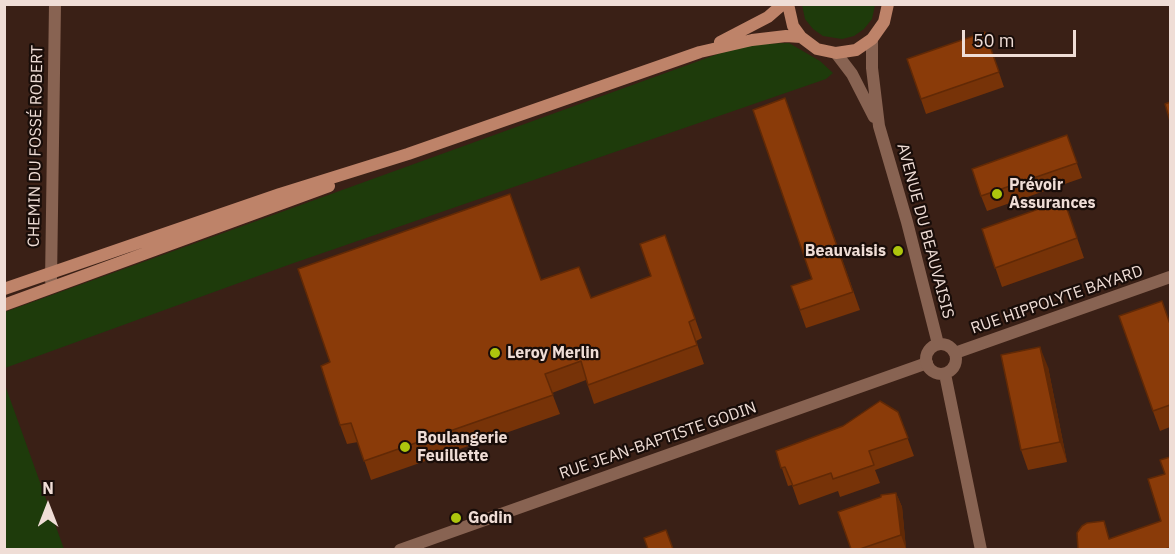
<!DOCTYPE html>
<html>
<head>
<meta charset="utf-8">
<style>
	body { margin:0 }
	#map { position:relative; width:1175px; height:554px; overflow:hidden; background:#3a2016; font-family:"IBM Plex Sans",sans-serif }
	canvas { display:block }
	.frame { position:absolute; inset:0; border:6px solid #efddd6; pointer-events:none }
	.north { position:absolute; left:18px; top:476px; width:60px; height:60px; -webkit-text-stroke:4px #190d09; paint-order:stroke; rotate:0deg; font-size:16px; font-weight:700; line-height:24px; text-align:center; color:#efddd6 }
	.north::after { content:''; display:block; margin:auto; width:21px; height:27px; background:#efddd6; clip-path:polygon(50% 0,100% 100%,50% 72%,0 100%) }
	.scale { position:absolute; left:962px; top:30px; width:114px; height:27px; box-sizing:border-box; border:3px solid #efddd6; border-top:0; padding-left:8px; font-size:18px; line-height:21px; white-space:nowrap; color:#efddd6; -webkit-text-stroke:4px #190d09; paint-order:stroke }
</style>
</head>
<body>
<div id="map">
<canvas width="1175" height="554"></canvas>
<div class="frame"></div>
<div class="north">N</div>
<div class="scale">50 m</div>
</div>
<script>
const c = document.querySelector('canvas').getContext('2d');
c.lineJoin = 'round';
function paint(path, color) {
  c.fillStyle = color;
  c.fill(path, 'evenodd');
}
function shape(rows) {
  const path = new Path2D();
  for (const r of rows) {
    if (r.length === 3) {
      path.moveTo(r[0] + r[2], r[1]);
      path.arc(r[0], r[1], r[2], 0, 2 * Math.PI);
      continue;
    }
    path.moveTo(r[0], r[1]);
    for (let i = 2; i < r.length; i += 2) path.lineTo(r[i], r[i + 1]);
  }
  return path;
}
function trace(path, color, width, dash) {
  c.strokeStyle = color;
  c.lineWidth = width;
  c.lineCap = dash ? 'butt' : 'round';
  c.setLineDash(dash || []);
  c.stroke(path);
}
function label(font, color, halo, rows, align = 'center') {
  c.font = font + ' "IBM Plex Sans",sans-serif';
  c.lineWidth = 4.5;
  c.setLineDash([]);
  c.textBaseline = 'middle';
  c.strokeStyle = halo;
  c.fillStyle = color;
  for (const [text, x, y, turn = 0] of rows) {
    c.save();
    c.translate(x, y);
    c.rotate((+turn || 0) * Math.PI / 180);
    c.textAlign = isNaN(turn) ? turn : align;
    if (halo) c.strokeText(text, 0, 0);
    c.fillText(text, 0, 0);
    c.restore();
  }
}
const green = shape([
	[802,5,802,4,875,5,872,19,864,29,854,36,842,39,823,36,813,29,805,19],
	[789,43,820,61,833,73,826,79,291,264,5,368,5,312,718,54,755,44],
	[4,385,5,385,64,549,5,549]
]);
const minor = shape([
	[51,281,55,4],
	[955,353,1170,277],
	[400,550,927,363]
]);
const tertiary = shape([
	[872,39,872,68,879,126,907,222,938,344],
	[836,53,852,74,874,117],
	[941,359,15],
	[945,374,981,550]
]);
const secondary = shape([
	[788,4,793,26,801,37,817,49,836,53,856,50,872,39,884,22,888,4],
	[720,42,768,17,783,4],
	[4,289,280,194,408,154,700,52,752,40,786,36,801,37],
	[4,305,329,186]
]);
const wall = shape([
	[985,32,1004,87,926,114,907,59],
	[785,98,860,310,806,328,791,286,812,279],
	[1067,135,1082,178,987,211,981,196],
	[1064,200,1084,258,1002,287,982,229],
	[665,235,702,338,696,341,704,364,594,404,586,380,552,393,560,414,371,480,358,442,347,444,340,425,541,280,591,298,651,276],
	[1119,316,1170,323,1170,427,1160,431],
	[1048,367,1067,462,1028,470,1021,450],
	[898,412,914,456,875,470,880,483,840,497,838,491,799,505,792,485,788,486,776,451],
	[896,493,902,507,906,549,851,549]
]);
const shadedWall = shape([
	[1040,347,1048,367,1067,462,1060,442],
	[896,493,902,507,906,549,901,535]
]);
const building = shape([
	[985,32,999,72,921,99,907,59,985,32],
	[785,98,853,292,800,310,791,286,812,279,753,110,785,98],
	[1170,102,1170,121,1165,104,1170,102],
	[1067,135,1077,163,981,196,972,169,1067,135],
	[510,194,541,280,579,267,591,298,651,276,640,244,665,235,695,319,689,322,697,345,588,385,581,361,545,374,553,395,364,461,351,423,340,425,321,366,330,362,298,269,510,194],
	[1064,200,1077,238,995,268,982,229,1064,200],
	[1162,301,1170,324,1170,405,1153,411,1119,316,1162,301],
	[1040,347,1060,442,1021,450,1001,355,1040,347],
	[880,401,898,412,908,438,869,451,874,465,833,479,831,473,793,486,785,467,781,468,776,451,843,426,880,401],
	[1170,457,1170,549,1170,548,1164,549,1076,549,1078,549,1077,533,1082,526,1087,523,1104,521,1109,539,1161,521,1148,479,1165,474,1160,460,1170,457],
	[896,493,901,535,860,549,851,549,838,512,881,497,881,495,896,493],
	[666,530,673,549,648,549,644,538,666,530]
]);
const markers = [
	[997,194,6,"#adc60d"],
	[898,251,6,"#adc60d"],
	[495,353,6,"#adc60d"],
	[405,447,6,"#adc60d"],
	[456,518,6,"#adc60d"]
];
const streetNames = [
	["CHEMIN DU FOSSÉ ROBERT",36,146,-89],
	["AVENUE DU BEAUVAISIS",925,231,75],
	["RUE HIPPOLYTE BAYARD",1057,300,-19],
	["RUE JEAN-BAPTISTE GODIN",658,441,-19]
];
const poiNames = [
	["Prévoir",1009,185],
	["Assurances",1009,203],
	["Beauvaisis",886,251,"right"],
	["Leroy Merlin",507,353],
	["Boulangerie",417,438],
	["Feuillette",417,456],
	["Godin",468,518]
];
paint(green, '#1e3b0b');
trace(minor, '#886352', 12);
trace(tertiary, '#886352', 12);
trace(secondary, '#be8369', 12);
paint(wall, '#773308');
paint(shadedWall, '#612906');
paint(building, '#8a3b09');
trace(building, '#612906', 1.5);
for (const [x, y, r, color] of markers) {
  const dot = new Path2D();
  dot.arc(x, y, r, 0, 2 * Math.PI);
  c.fillStyle = color;
  c.fill(dot);
  trace(dot, '#190d09', 2);
}
label('16px', '#efddd6', '#190d09', streetNames);
label('bold 16px', '#efddd6', '#190d09', poiNames, 'left');
</script>
</body>
</html>
